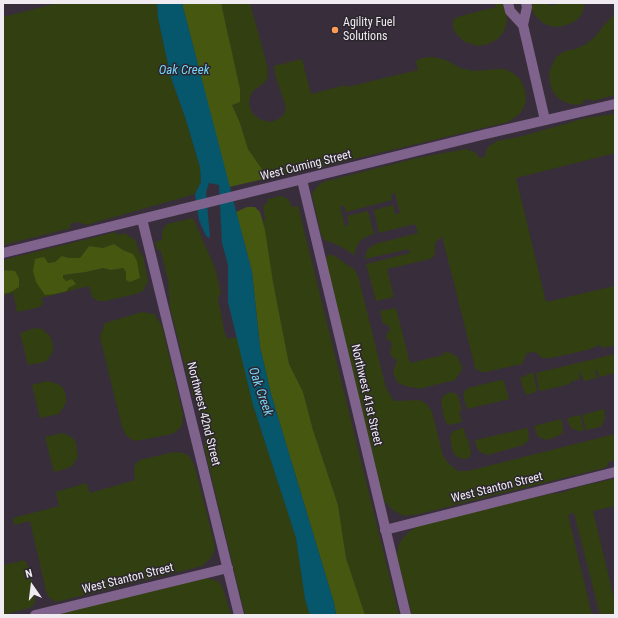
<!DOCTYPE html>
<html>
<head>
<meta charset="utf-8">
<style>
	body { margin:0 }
	#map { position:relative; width:618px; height:618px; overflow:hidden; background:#2c262f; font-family:"Roboto Condensed",sans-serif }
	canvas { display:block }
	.frame { position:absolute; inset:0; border:4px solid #efebf1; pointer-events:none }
	.north { position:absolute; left:12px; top:566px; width:40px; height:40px; -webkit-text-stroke:3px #2c262f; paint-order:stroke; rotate:346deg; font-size:11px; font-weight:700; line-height:16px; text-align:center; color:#efebf1 }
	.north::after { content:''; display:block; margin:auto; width:14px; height:18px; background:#efebf1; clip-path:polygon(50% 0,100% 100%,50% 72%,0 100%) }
</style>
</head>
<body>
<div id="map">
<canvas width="618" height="618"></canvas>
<div class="frame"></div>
<div class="north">N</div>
</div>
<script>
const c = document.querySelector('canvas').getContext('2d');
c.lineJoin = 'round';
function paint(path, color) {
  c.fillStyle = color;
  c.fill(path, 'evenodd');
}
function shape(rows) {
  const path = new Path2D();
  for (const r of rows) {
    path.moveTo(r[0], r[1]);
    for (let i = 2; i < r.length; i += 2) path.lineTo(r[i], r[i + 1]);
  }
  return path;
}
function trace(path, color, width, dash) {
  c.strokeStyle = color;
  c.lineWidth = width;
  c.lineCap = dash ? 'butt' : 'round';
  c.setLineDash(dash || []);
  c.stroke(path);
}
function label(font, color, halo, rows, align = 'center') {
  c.font = font + ' "Roboto Condensed",sans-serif';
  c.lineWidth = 3;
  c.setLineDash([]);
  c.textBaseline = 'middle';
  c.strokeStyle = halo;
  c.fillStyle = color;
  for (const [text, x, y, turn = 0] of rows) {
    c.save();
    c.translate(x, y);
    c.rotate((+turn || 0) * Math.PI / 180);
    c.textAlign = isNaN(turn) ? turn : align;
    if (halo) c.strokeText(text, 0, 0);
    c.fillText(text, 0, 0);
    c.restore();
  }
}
const built = shape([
	[3,3,615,3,615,615,3,615]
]);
const green = shape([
	[58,3,157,3,158,18,171,78,185,117,200,167,201,182,195,194,86,225,78,222,70,224,71,228,3,245,3,17],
	[221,3,250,3,268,69,267,79,264,83,252,92,249,101,250,108,253,114,261,120,272,122,280,118,284,114,286,107,275,75,274,66,302,59,311,94,346,85,347,87,418,70,416,61,422,58,432,57,446,60,460,68,474,71,499,69,504,69,513,73,520,79,525,90,526,101,522,111,517,116,508,122,325,166,268,178,248,149,240,123,232,105,229,40],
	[495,3,504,3,507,12,507,21,504,31,499,38,488,44,478,46,465,42,457,35,453,28,453,20,457,17,496,7],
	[530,3,549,3,550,6,561,3,585,3,582,14,577,20,569,24,559,27,551,26,544,24,534,14],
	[615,14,615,95,592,101,589,99,583,100,584,103,576,105,567,103,558,98,552,90,550,81,549,73,552,65,556,57,565,51,576,49,586,44,595,37,604,25],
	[615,114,615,153,516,178,546,302,615,286,615,345,603,348,600,345,587,350,551,358,542,358,536,352,527,353,522,364,485,372,481,372,475,368,473,359,442,236,435,243,435,253,433,257,430,259,387,269,394,297,376,301,366,264,410,253,409,249,365,259,367,250,375,244,418,233,415,224,379,233,374,210,393,205,395,214,400,213,395,193,391,194,392,200,346,212,344,205,340,207,345,226,349,225,347,216,368,211,374,234,368,236,361,240,357,246,354,255,340,246,324,240,321,234,312,194,317,187,323,182,417,158,466,149,476,153,479,158,486,156,486,152,488,147,497,141,523,136,586,118],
	[281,196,288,199,292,207,298,206,399,615,365,615,346,558,338,505,313,430,303,392,289,364,273,282,263,221,265,218,263,206,268,202,268,199],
	[193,218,215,268,221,293,218,298,225,334,228,339,237,337,253,405,296,538,305,599,310,615,245,615,204,446,206,438,197,399,193,396,170,308,168,280,161,252,160,250,157,250,155,242,162,240,162,231,167,224],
	[116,232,117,235,124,233,135,240,140,254,143,255,148,281,143,291,136,294,105,301,98,301,92,297,89,286,41,298,43,303,40,307,17,312,13,293,3,296,3,294,11,292,18,283,19,278,8,270,3,270,3,260],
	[114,244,123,250,133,254,126,272,123,268,111,270,103,268,86,272,63,275,63,278,66,281,47,263,55,262,62,256,69,258,80,258,89,246,103,248],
	[328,255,333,255,355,270,358,276,386,388,394,401,419,400,427,404,432,412,443,456,450,465,458,471,468,471,615,434,615,460,608,462,608,465,604,468,419,514,404,516,393,510,384,501,325,260],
	[396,308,410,363,444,355,443,352,445,352,451,353,457,357,462,366,461,371,455,380,418,389,418,388,409,387,398,383,393,373,397,360,391,356,390,353,392,344,391,341,387,340,386,335,390,330,388,325,386,325,383,323,380,311],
	[142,312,154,314,162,326,183,415,182,425,178,430,172,434,136,441,131,439,126,435,122,427,100,337,105,323],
	[35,328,42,329,50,336,53,345,53,351,49,358,45,362,28,365,20,333],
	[615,354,615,373,599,377,597,370,595,371,597,378,584,381,580,372,579,373,580,379,570,382,570,384,541,391,539,390,536,373],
	[533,373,537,390,536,392,526,395,523,388,520,377,524,377,527,374],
	[501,380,504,381,509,399,467,409,463,395,464,392,468,388],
	[47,381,58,384,63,388,66,395,66,403,59,414,40,418,32,385],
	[451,392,458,395,462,411,459,411,462,422,450,425,447,424,444,418,441,401,444,395],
	[604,409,605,418,602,425,600,427,586,430,582,415],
	[580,415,584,431,579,431,571,428,569,424,567,418],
	[561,419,563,427,563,432,560,435,547,440,538,437,534,426],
	[464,428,466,439,468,438,471,453,469,458,465,459,459,458,455,455,452,449,450,437,453,431],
	[528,428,529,440,523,445,488,455,480,452,477,448,475,440],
	[63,433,73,438,76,443,78,456,73,465,68,468,54,472,45,437],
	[174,452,183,453,189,456,194,464,214,542,215,549,211,558,202,566,56,602,50,598,47,595,30,521,14,525,13,518,59,506,56,492,86,483,90,493,135,480,134,471,135,464,140,460],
	[613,479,615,479,615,506,593,511,615,603,615,615,600,615,574,513,568,515,592,615,412,615,397,556,398,547,402,539,409,532,418,526,549,494,561,493,578,487],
	[25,560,29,569,35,599,34,605,29,608,3,615,3,565],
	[206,578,218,581,222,586,231,615,53,615]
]);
const forest = shape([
	[182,3,221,3,240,89,240,102,232,105,240,123,248,149,268,178,229,187],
	[247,207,255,207,260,212,265,230,273,282,289,364,303,392,313,430,338,505,346,558,365,615,336,615,334,603,271,394,260,347,252,272,236,212],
	[114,244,123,250,133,254,137,261,140,278,130,282,126,280,126,272,123,268,111,270,103,268,86,272,63,275,63,278,66,281,72,279,76,284,68,288,67,291,55,294,45,295,36,282,33,271,35,259,44,257,48,263,55,262,62,256,69,258,80,258,89,246,103,248],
	[3,270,15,271,19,278,19,287,11,292,3,294]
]);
const water = shape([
	[157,3,182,3,252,272,260,347,271,394,334,603,336,615,310,615,305,599,296,538,253,405,228,302,228,265,222,243,219,185,209,183,206,192,210,238,206,236,199,220,195,194,201,182,200,167,185,117,171,78,158,18]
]);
const minor = shape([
	[508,3,510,11,523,25],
	[526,3,527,7,523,25,545,120],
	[302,180,406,615],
	[142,219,239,615],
	[385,530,615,472],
	[35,615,228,568]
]);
const tertiary = shape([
	[3,253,486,134,615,104]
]);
const markers = [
	[335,30,4,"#fd9c56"]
];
const poiNames = [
	["Agility Fuel",343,23],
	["Solutions",343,37]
];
const streetNames = [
	["West Cuming Street",306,166,-14],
	["Northwest 41st Street",366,395,77],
	["Northwest 42nd Street",203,414,76],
	["West Stanton Street",497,488,-14],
	["West Stanton Street",128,579,-14]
];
const waterNames = [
	["Oak Creek",184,71],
	["Oak Creek",260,392,71]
];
paint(built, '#382e3b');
paint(green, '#323f10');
paint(forest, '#465710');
paint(water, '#06566c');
trace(minor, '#7f638c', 10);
trace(tertiary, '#7f638c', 10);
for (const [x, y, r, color] of markers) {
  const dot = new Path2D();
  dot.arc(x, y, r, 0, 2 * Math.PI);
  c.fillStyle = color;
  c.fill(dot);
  trace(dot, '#2c262f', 1.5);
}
label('12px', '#efebf1', '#2c262f', poiNames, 'left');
label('12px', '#efebf1', '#2c262f', streetNames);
label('italic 13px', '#77d4f6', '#2c262f', waterNames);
</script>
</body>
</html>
